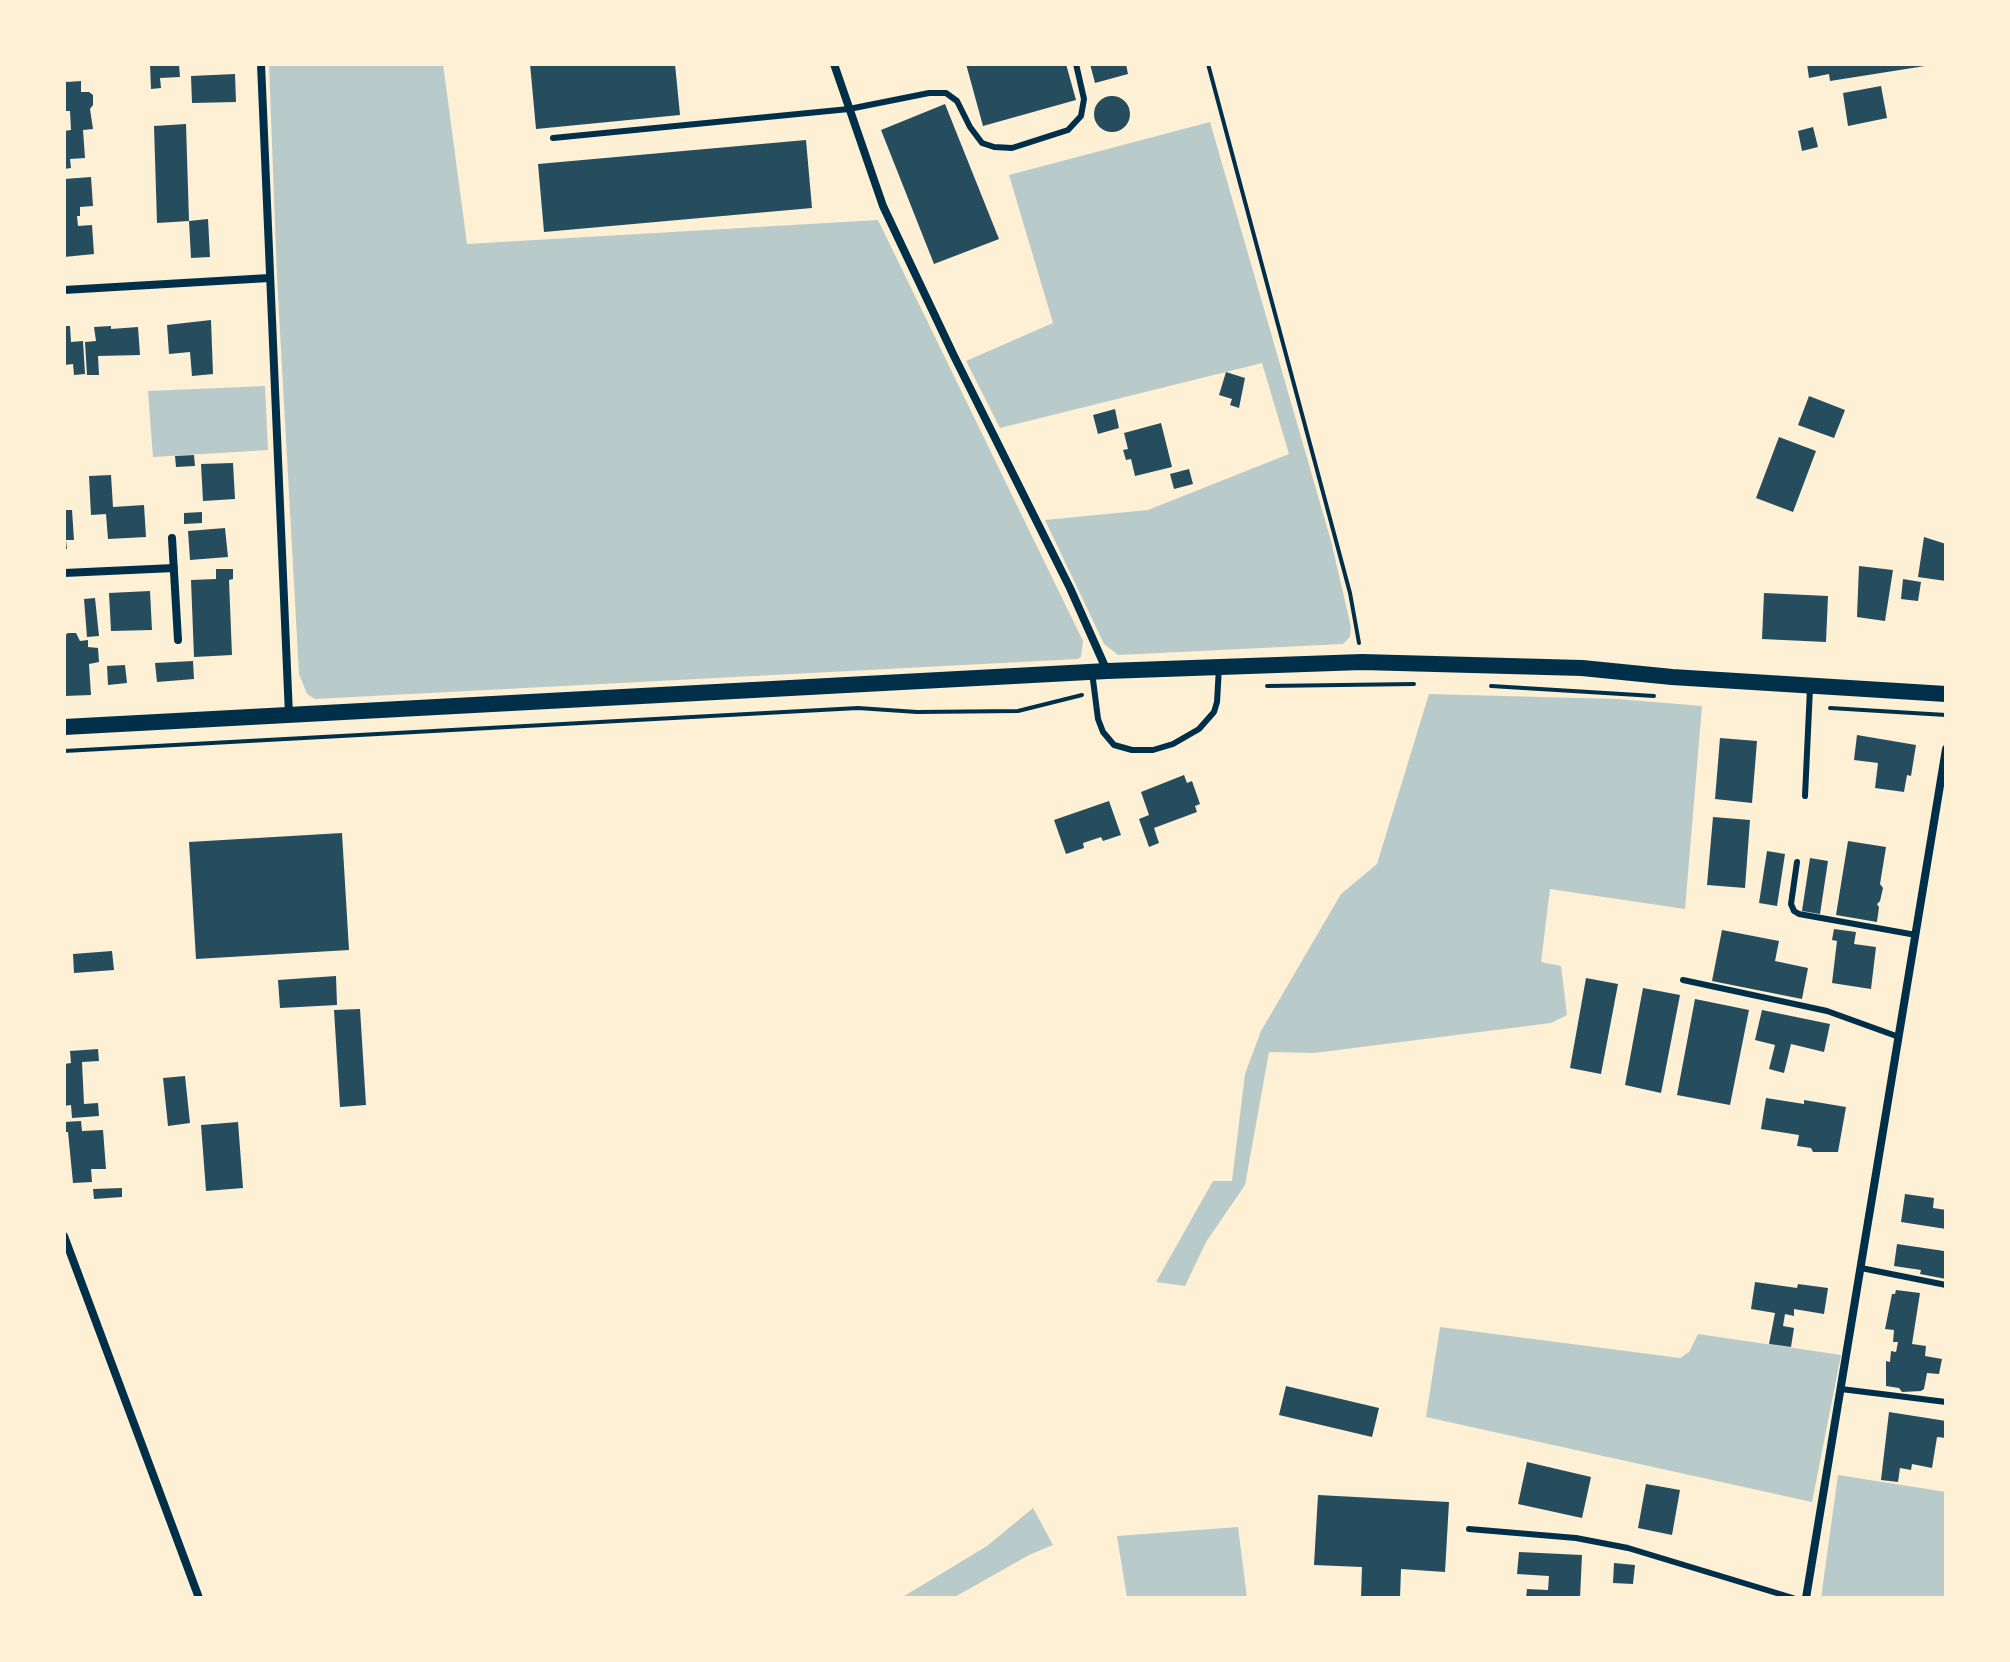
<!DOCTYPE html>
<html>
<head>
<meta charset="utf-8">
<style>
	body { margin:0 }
	#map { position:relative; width:2010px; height:1662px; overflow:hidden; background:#fdf0d5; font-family:"Roboto Condensed",sans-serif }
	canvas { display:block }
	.frame { position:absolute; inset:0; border:66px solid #fdf0d5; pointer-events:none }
</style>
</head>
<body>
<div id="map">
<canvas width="2010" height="1662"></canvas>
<div class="frame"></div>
</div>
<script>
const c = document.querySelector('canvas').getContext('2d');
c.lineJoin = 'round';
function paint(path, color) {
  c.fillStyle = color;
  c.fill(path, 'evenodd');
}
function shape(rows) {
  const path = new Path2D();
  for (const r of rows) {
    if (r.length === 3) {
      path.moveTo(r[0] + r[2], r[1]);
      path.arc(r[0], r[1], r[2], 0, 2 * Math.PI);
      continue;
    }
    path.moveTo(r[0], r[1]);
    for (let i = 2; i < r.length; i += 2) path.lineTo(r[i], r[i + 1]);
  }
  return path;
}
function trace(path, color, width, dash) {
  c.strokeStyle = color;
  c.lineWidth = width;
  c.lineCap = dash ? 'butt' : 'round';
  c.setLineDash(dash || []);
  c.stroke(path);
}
const green = shape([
	[269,64,443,64,467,244,878,220,1083,641,1081,657,1078,659,315,699,307,694,299,674,277,277],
	[1210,122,1331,541,1351,627,1350,637,1343,644,1118,655,1104,644,1045,520,1148,510,1289,454,1262,363,1000,428,966,361,1053,323,1009,175],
	[265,386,268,450,153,457,148,391],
	[1429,694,1617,699,1702,706,1685,909,1550,889,1541,962,1561,966,1567,1015,1551,1023,1314,1053,1269,1052,1245,1185,1206,1242,1185,1286,1156,1282,1213,1181,1232,1181,1245,1074,1261,1031,1341,894,1377,864],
	[1440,1327,1680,1358,1689,1352,1698,1334,1841,1355,1812,1502,1426,1417],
	[1838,1475,1946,1492,1946,1598,1821,1598],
	[1033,1508,1053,1545,1029,1555,953,1598,901,1598,987,1546],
	[1238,1527,1247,1598,1127,1598,1117,1536]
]);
const building = shape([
	[150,64,179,64,180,77,160,78,161,88,151,89],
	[530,64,675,64,680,115,536,129],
	[966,64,1066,64,1076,100,983,126],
	[1090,64,1126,64,1128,74,1095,83],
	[1807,64,1925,64,1925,66,1830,81,1829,74,1809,78],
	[235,74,236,102,192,103,191,76],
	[64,80,67,82,81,81,81,92,89,92,93,95,93,105,90,109,93,129,83,130,85,158,70,159,71,168,64,169,64,131,71,130,70,111,64,111],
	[1881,86,1887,118,1848,126,1843,93],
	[1112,114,18],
	[945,104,999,239,934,264,881,130],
	[186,124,189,221,208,219,210,257,191,258,189,221,157,223,154,126],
	[1813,127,1818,147,1802,151,1798,131],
	[806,140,812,208,544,232,538,164],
	[91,177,93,206,80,207,80,216,77,216,78,226,92,225,94,254,64,257,64,179],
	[211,320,213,374,192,376,190,352,169,354,167,325],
	[64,326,70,326,71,342,83,341,85,374,74,375,73,364,64,365],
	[111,326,111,329,138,327,140,355,98,356,99,375,87,375,85,342,96,341,94,327],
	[1226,372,1245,378,1239,408,1230,405,1232,399,1219,395],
	[1809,396,1845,410,1834,438,1798,425],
	[1115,409,1119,428,1098,434,1093,415],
	[1161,423,1172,467,1135,476,1131,459,1126,460,1123,450,1128,449,1124,433],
	[1779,437,1816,451,1793,512,1756,498],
	[194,455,195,466,176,467,175,456],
	[233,463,235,499,203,501,201,464],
	[1189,469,1193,484,1174,489,1170,474],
	[111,475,113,507,144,505,146,537,108,539,106,514,91,515,89,476],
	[64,510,72,510,74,540,66,540,67,549,64,549],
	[202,512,202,523,184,524,184,513],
	[225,528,228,557,190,560,188,531],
	[1924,537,1946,544,1946,581,1918,577],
	[1859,566,1893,570,1885,621,1857,617],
	[216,569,233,569,233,579,229,580,232,655,194,657,191,580,216,579],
	[1903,579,1921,582,1918,601,1901,599],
	[150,591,152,630,111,631,109,593],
	[1764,593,1828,596,1826,642,1762,639],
	[95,598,99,636,87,637,84,599],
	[68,633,76,633,80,641,88,640,88,647,98,648,99,662,89,664,91,695,64,696,64,636],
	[193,661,194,679,157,682,155,663],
	[125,665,127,683,108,685,107,666],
	[1857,735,1916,745,1911,776,1907,775,1904,792,1875,788,1878,763,1854,760],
	[1720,738,1757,741,1752,803,1715,799],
	[1184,775,1187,783,1192,781,1200,804,1195,806,1197,812,1154,828,1159,843,1149,847,1139,819,1149,815,1141,792],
	[1109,801,1121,835,1103,841,1101,837,1083,843,1084,848,1066,854,1054,820],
	[1713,817,1750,820,1745,888,1707,885],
	[342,833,349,950,196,959,189,842],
	[1848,841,1886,847,1880,884,1883,888,1880,901,1877,904,1879,907,1877,922,1836,915],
	[1767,851,1785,854,1777,906,1759,903],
	[1810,858,1828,861,1820,914,1802,911],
	[1834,929,1856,932,1854,944,1876,947,1871,989,1832,983,1837,941,1832,940],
	[1722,930,1779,941,1775,961,1808,968,1802,999,1712,981],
	[112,951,114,970,74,973,73,954],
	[336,976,337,1005,280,1008,278,980],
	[1586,978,1618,984,1601,1074,1570,1068],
	[1643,988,1680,995,1661,1093,1625,1085],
	[1695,999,1749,1010,1730,1105,1677,1095],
	[360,1009,366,1105,340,1107,334,1010],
	[1762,1010,1830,1024,1824,1052,1791,1044,1784,1073,1769,1069,1775,1045,1755,1040],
	[98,1049,99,1061,82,1062,84,1104,98,1103,99,1116,72,1118,71,1105,64,1106,64,1064,71,1063,70,1051],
	[185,1076,190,1123,168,1126,163,1078],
	[1766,1098,1804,1104,1804,1100,1846,1107,1838,1152,1813,1152,1811,1148,1797,1146,1799,1135,1761,1129],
	[81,1121,82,1131,103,1130,106,1169,91,1169,92,1182,73,1183,68,1132,64,1132,64,1122],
	[238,1122,243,1188,206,1191,201,1125],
	[122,1188,122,1197,94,1199,93,1189],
	[1905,1194,1934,1198,1933,1208,1946,1210,1946,1229,1901,1222],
	[1897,1244,1944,1251,1946,1279,1920,1274,1921,1270,1894,1266],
	[1755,1282,1797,1288,1798,1284,1828,1288,1824,1314,1794,1309,1794,1316,1785,1314,1783,1326,1794,1328,1791,1347,1769,1344,1775,1313,1751,1309],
	[1896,1290,1920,1293,1912,1344,1926,1346,1925,1356,1942,1359,1939,1374,1927,1373,1924,1389,1921,1391,1902,1392,1899,1388,1886,1386,1886,1361,1890,1362,1891,1351,1896,1352,1898,1342,1893,1342,1894,1330,1885,1329,1892,1294,1895,1294],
	[1286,1386,1379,1408,1372,1437,1279,1415],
	[1889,1412,1946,1421,1946,1438,1937,1437,1932,1468,1912,1464,1911,1470,1900,1468,1898,1482,1881,1480],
	[1527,1462,1591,1477,1582,1518,1518,1504],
	[1646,1484,1680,1490,1672,1535,1638,1528],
	[1318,1495,1449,1502,1445,1572,1401,1569,1400,1598,1361,1598,1362,1567,1314,1565],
	[1519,1552,1582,1555,1580,1598,1526,1598,1527,1589,1548,1590,1549,1576,1517,1574],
	[1614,1563,1635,1565,1633,1584,1613,1583]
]);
const path = shape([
	[1208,64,1350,593,1359,643],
	[1267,686,1414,684],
	[1491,686,1654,696],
	[1830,708,1946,715],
	[64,751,858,708,917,712,1018,711,1082,695]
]);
const service = shape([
	[553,138,849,109,929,93,946,93,957,101,970,127,982,143,994,147,1012,148,1068,130,1081,116,1084,99,1076,64],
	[1092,672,1098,719,1103,732,1114,745,1132,750,1153,750,1173,744,1199,729,1214,712,1217,702,1219,667],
	[1805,796,1810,688],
	[1797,862,1791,904,1794,911,1799,914,1916,935],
	[1683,980,1827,1011,1899,1037],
	[1861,1268,1946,1285],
	[1841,1389,1946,1402],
	[1469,1529,1576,1538,1628,1548,1793,1598]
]);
const minor = shape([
	[261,64,289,715],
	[834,64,883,206,954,356,1070,588,1107,671],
	[64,290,269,278],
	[172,538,178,640],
	[64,573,174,568],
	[64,1236,199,1598],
	[1806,1598,1946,749]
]);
const secondary = shape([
	[64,727,1107,671,1362,662,1582,668,1672,677,1946,694]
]);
paint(green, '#b9caca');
paint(building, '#264d5e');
trace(path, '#003049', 4);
trace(service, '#003049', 6);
trace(minor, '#003049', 8);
trace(secondary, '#003049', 16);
</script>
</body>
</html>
